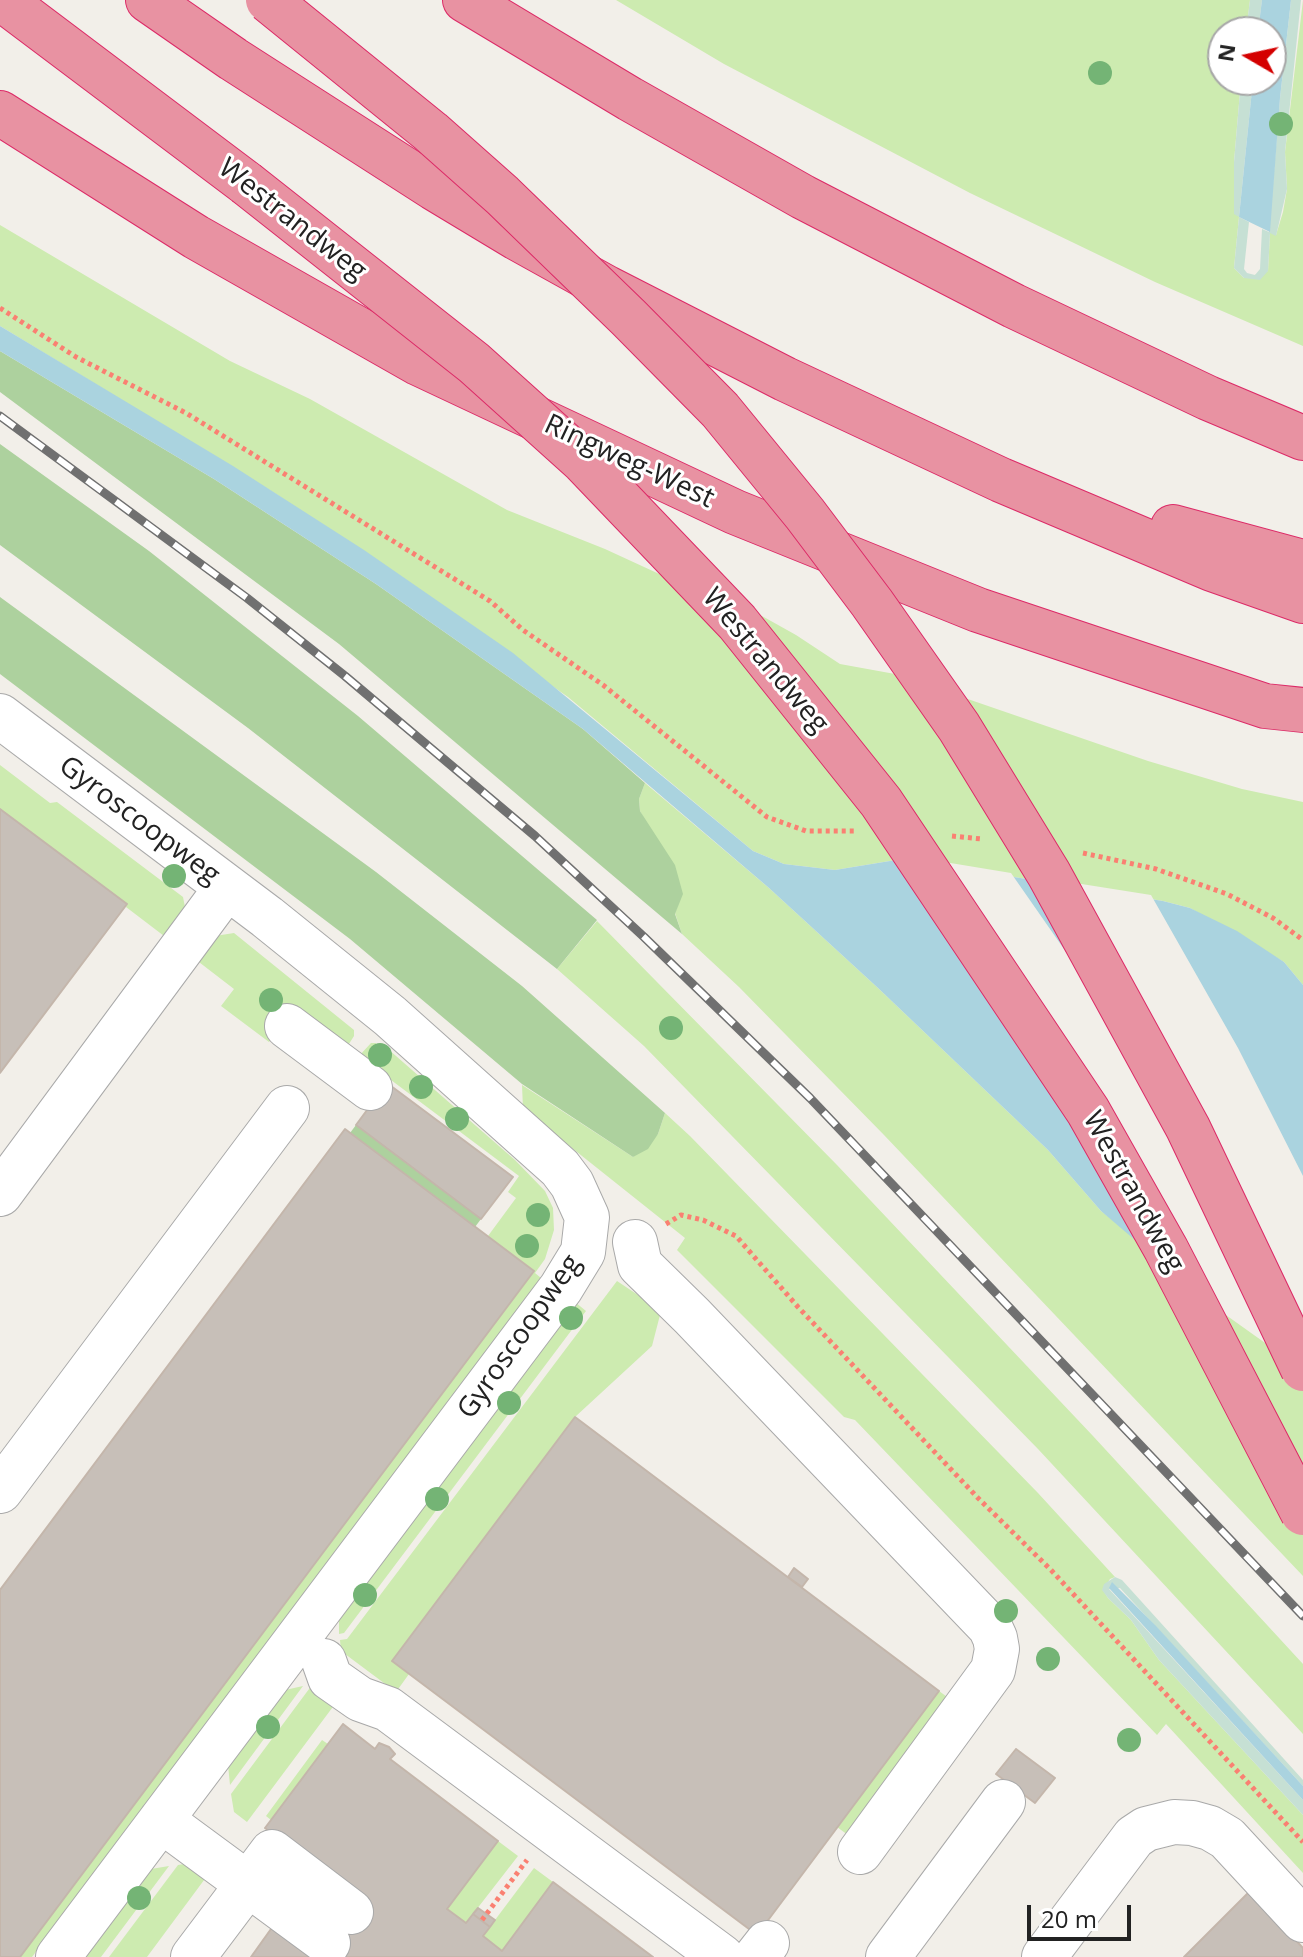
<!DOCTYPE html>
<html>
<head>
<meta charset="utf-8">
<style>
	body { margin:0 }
	#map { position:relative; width:1303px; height:1957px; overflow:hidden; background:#f2efe9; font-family:"Open Sans",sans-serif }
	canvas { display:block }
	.north { position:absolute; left:1207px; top:16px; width:80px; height:80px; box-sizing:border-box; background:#fff; border:2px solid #a7a7a7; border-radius:50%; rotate:279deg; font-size:22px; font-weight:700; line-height:32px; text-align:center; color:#222 }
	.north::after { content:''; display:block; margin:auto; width:28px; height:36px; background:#d40000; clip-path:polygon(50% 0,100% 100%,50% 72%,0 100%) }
	.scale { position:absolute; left:1027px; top:1905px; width:104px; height:36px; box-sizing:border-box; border:4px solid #222; border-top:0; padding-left:10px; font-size:24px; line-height:28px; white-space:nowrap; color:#222; -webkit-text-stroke:6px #fff; paint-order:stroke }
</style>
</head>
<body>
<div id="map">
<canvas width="1303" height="1957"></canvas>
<div class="north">N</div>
<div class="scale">20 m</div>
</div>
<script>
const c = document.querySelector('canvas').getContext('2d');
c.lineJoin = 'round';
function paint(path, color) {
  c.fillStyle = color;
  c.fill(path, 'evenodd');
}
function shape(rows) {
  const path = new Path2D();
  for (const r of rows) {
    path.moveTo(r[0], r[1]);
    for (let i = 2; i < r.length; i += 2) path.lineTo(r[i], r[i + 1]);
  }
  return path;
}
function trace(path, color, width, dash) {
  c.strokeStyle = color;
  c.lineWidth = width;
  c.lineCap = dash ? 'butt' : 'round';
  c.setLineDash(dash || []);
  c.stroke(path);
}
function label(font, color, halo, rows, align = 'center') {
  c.font = font + ' "Open Sans",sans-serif';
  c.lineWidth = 6;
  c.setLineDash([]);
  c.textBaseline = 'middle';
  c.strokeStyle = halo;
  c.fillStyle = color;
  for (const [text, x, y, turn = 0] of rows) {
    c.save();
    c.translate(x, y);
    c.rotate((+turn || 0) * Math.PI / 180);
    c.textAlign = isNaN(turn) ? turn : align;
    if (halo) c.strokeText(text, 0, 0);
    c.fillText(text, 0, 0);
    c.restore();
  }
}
const grass = shape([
	[616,0,1250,0,1246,32,1223,32,1223,80,1241,80,1234,162,1239,217,1234,268,1244,278,1268,271,1270,232,1276,235,1283,212,1287,189,1285,152,1303,0,1303,346,1155,282,970,193,724,64],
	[0,225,230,361,310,399,507,510,605,549,707,596,762,616,796,635,840,664,895,674,1148,761,1242,789,1303,802,1303,985,1284,962,1190,908,1163,901,902,859,835,870,784,864,753,851,568,697,276,494,0,326],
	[0,765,50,803,57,802,183,897,186,912,168,939,126,907,127,904,0,809],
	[645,783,769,888,878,988,1048,1150,1101,1211,1303,1366,1303,1576,884,1135,739,987,682,934,675,913,682,894,640,811,639,799],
	[597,921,837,1165,1093,1436,1303,1664,1303,1734,1038,1449,644,1046,557,969],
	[234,933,354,1030,354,1036,347,1047,293,1013,269,1042,221,1006,234,989,195,959,215,936],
	[371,1043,376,1043,376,1048,388,1049,515,1160,545,1191,553,1208,554,1230,545,1259,535,1273,541,1278,32,1957,19,1957,533,1271,488,1236,516,1198,508,1192,519,1176,359,1056],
	[522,1085,633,1157,658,1134,665,1113,690,1136,1038,1493,1115,1577,1110,1579,1103,1590,1108,1598,1131,1620,1159,1660,1303,1815,1303,1873,1166,1724,1157,1735,855,1420,844,1417,677,1250,685,1238,523,1109],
	[617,1281,641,1297,646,1289,660,1315,652,1346,575,1417,392,1661,409,1674,396,1692,341,1651,340,1640,347,1639],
	[575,1302,586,1311,344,1633,339,1634,339,1618],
	[312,1685,341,1696,247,1822,234,1812,231,1794],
	[303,1686,230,1785,228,1765,285,1690],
	[939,1691,954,1702,852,1838,837,1827],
	[322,1740,328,1744,271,1820,266,1816],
	[498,1841,518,1856,466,1923,447,1909],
	[196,1862,210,1872,147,1957,109,1957,178,1865],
	[169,1866,101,1957,85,1957,151,1869],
	[534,1868,553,1882,502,1951,483,1936]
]);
const forest = shape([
	[0,351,214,479,376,584,583,729,645,783,639,799,640,811,675,865,683,894,675,914,682,934,339,644,0,392],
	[0,444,149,551,358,716,597,920,557,969,248,728,0,545],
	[0,597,376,872,522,986,665,1113,658,1134,648,1149,633,1157,522,1084,350,939,0,674],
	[356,1125,481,1219,475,1227,350,1133]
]);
const wetland = shape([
	[1250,0,1262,0,1258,32,1246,32],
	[1291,0,1301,0,1285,152,1287,189,1276,236,1270,233,1268,271,1260,280,1244,278,1234,268,1239,217,1234,214,1234,162,1241,80,1253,80,1239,217,1249,222,1244,269,1247,273,1255,275,1260,269,1262,229,1269,232,1280,98],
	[1115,1577,1122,1580,1303,1780,1303,1786,1120,1588,1109,1589,1303,1800,1303,1815,1159,1660,1131,1620,1108,1598,1102,1590,1104,1584]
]);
const water = shape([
	[1262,0,1291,0,1280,98,1270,232,1239,217,1253,80,1271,80,1271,32,1258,32],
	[0,326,233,466,364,550,513,653,753,851,784,864,835,870,902,859,1163,901,1190,908,1237,931,1284,962,1303,985,1303,1366,1170,1270,1101,1211,1048,1150,878,988,769,888,583,729,376,584,214,479,0,351],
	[1112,1582,1156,1626,1303,1786,1303,1800,1109,1588]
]);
const pier = shape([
	[902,855,1011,873,1073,962,1031,876,1151,895,1238,1048,1303,1176,1303,1370,1167,1273]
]);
const building = shape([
	[0,809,127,904,0,1073,0,809],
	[387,1083,513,1177,481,1219,356,1125,387,1083],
	[345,1129,534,1271,20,1957,0,1957,0,1590,345,1129],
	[575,1417,939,1691,757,1935,392,1661,575,1417],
	[794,1568,808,1579,802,1587,788,1577,794,1568],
	[343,1724,375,1749,379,1743,389,1747,395,1754,390,1759,498,1841,447,1909,466,1923,473,1914,490,1927,483,1936,502,1951,553,1882,653,1957,336,1957,339,1936,358,1928,373,1908,265,1828,343,1724],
	[1016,1749,1055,1778,1035,1803,996,1774,1016,1749],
	[1250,1891,1303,1948,1303,1957,1184,1957,1250,1891],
	[478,1908,495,1920,490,1927,473,1914,478,1908],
	[276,1922,323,1957,251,1957,276,1922]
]);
const path = shape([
	[0,308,76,357,186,413,490,601,523,630,603,685,767,817,806,831,854,831],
	[952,836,982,839],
	[1083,853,1156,869,1227,894,1273,918,1303,940],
	[666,1224,681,1215,703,1220,736,1236,798,1307,978,1498,1051,1570,1303,1842],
	[482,1920,527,1860]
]);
const minor = shape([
	[0,716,267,917,390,1016,560,1168,572,1184,587,1217,583,1252,561,1288,58,1957],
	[287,1026,370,1088],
	[0,1194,227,887],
	[635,1242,640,1265,692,1316,990,1627,995,1638,997,1649,993,1670,860,1852],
	[0,1491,287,1108],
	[324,1661,330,1678,360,1699,388,1709,722,1957],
	[161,1820,328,1943],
	[193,1957,272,1852,351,1912],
	[756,1957,767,1943],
	[888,1957,1003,1802],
	[1044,1957,1134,1837,1146,1829,1174,1822,1192,1823,1210,1828,1227,1838,1303,1920]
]);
const highway = shape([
	[3,0,246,183],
	[148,0,233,59,434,188,517,238,607,288,785,379,1001,480,1212,569,1303,601],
	[465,0,630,99,803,197,1014,306,1208,398,1303,438],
	[0,113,196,237,418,363,735,512,978,610,1265,706,1303,710],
	[1173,527,1303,562]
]);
const rail = shape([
	[0,416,247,598,345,676,535,836,644,937,810,1098,1303,1616]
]);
const highwayBridge = shape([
	[268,0,431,132,502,195,629,318,720,410,805,514,872,603,959,727,1049,874,1188,1128,1303,1369],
	[246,183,474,363,584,462,737,622,881,802,1088,1111,1166,1249,1303,1513]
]);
const trees = [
	[1100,73],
	[1281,124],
	[174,876],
	[271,1000],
	[671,1028],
	[380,1055],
	[421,1087],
	[457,1119],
	[538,1215],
	[527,1246],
	[571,1318],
	[509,1403],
	[437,1499],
	[365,1595],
	[1006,1611],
	[1048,1659],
	[268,1727],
	[1129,1740],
	[139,1898]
];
const streetNames = [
	["Westrandweg",292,220,38],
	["Ringweg-West",629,462,25],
	["Westrandweg",765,661,50],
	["Gyroscoopweg",139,821,37],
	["Westrandweg",1133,1192,61],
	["Gyroscoopweg",520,1337,-55]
];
paint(grass, '#cdebb0');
paint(forest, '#add19e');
paint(wetland, '#c6e0d4');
paint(water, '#aad3df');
paint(pier, '#f2efe9');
paint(building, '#c7bfb8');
trace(building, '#c4b6ab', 2);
trace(minor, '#a9a9a9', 46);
trace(highway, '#dc2a67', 46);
trace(path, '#fa8072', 5, [4, 4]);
trace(minor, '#fff', 44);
trace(highway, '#e892a2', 44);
trace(rail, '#707070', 9);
trace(rail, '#fff', 6, [18]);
trace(highwayBridge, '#dc2a67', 46, []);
trace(highwayBridge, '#e892a2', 44);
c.fillStyle = '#74b475';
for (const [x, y] of trees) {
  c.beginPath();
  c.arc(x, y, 12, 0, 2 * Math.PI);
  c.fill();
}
label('28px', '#222', '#fff', streetNames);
</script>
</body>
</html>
